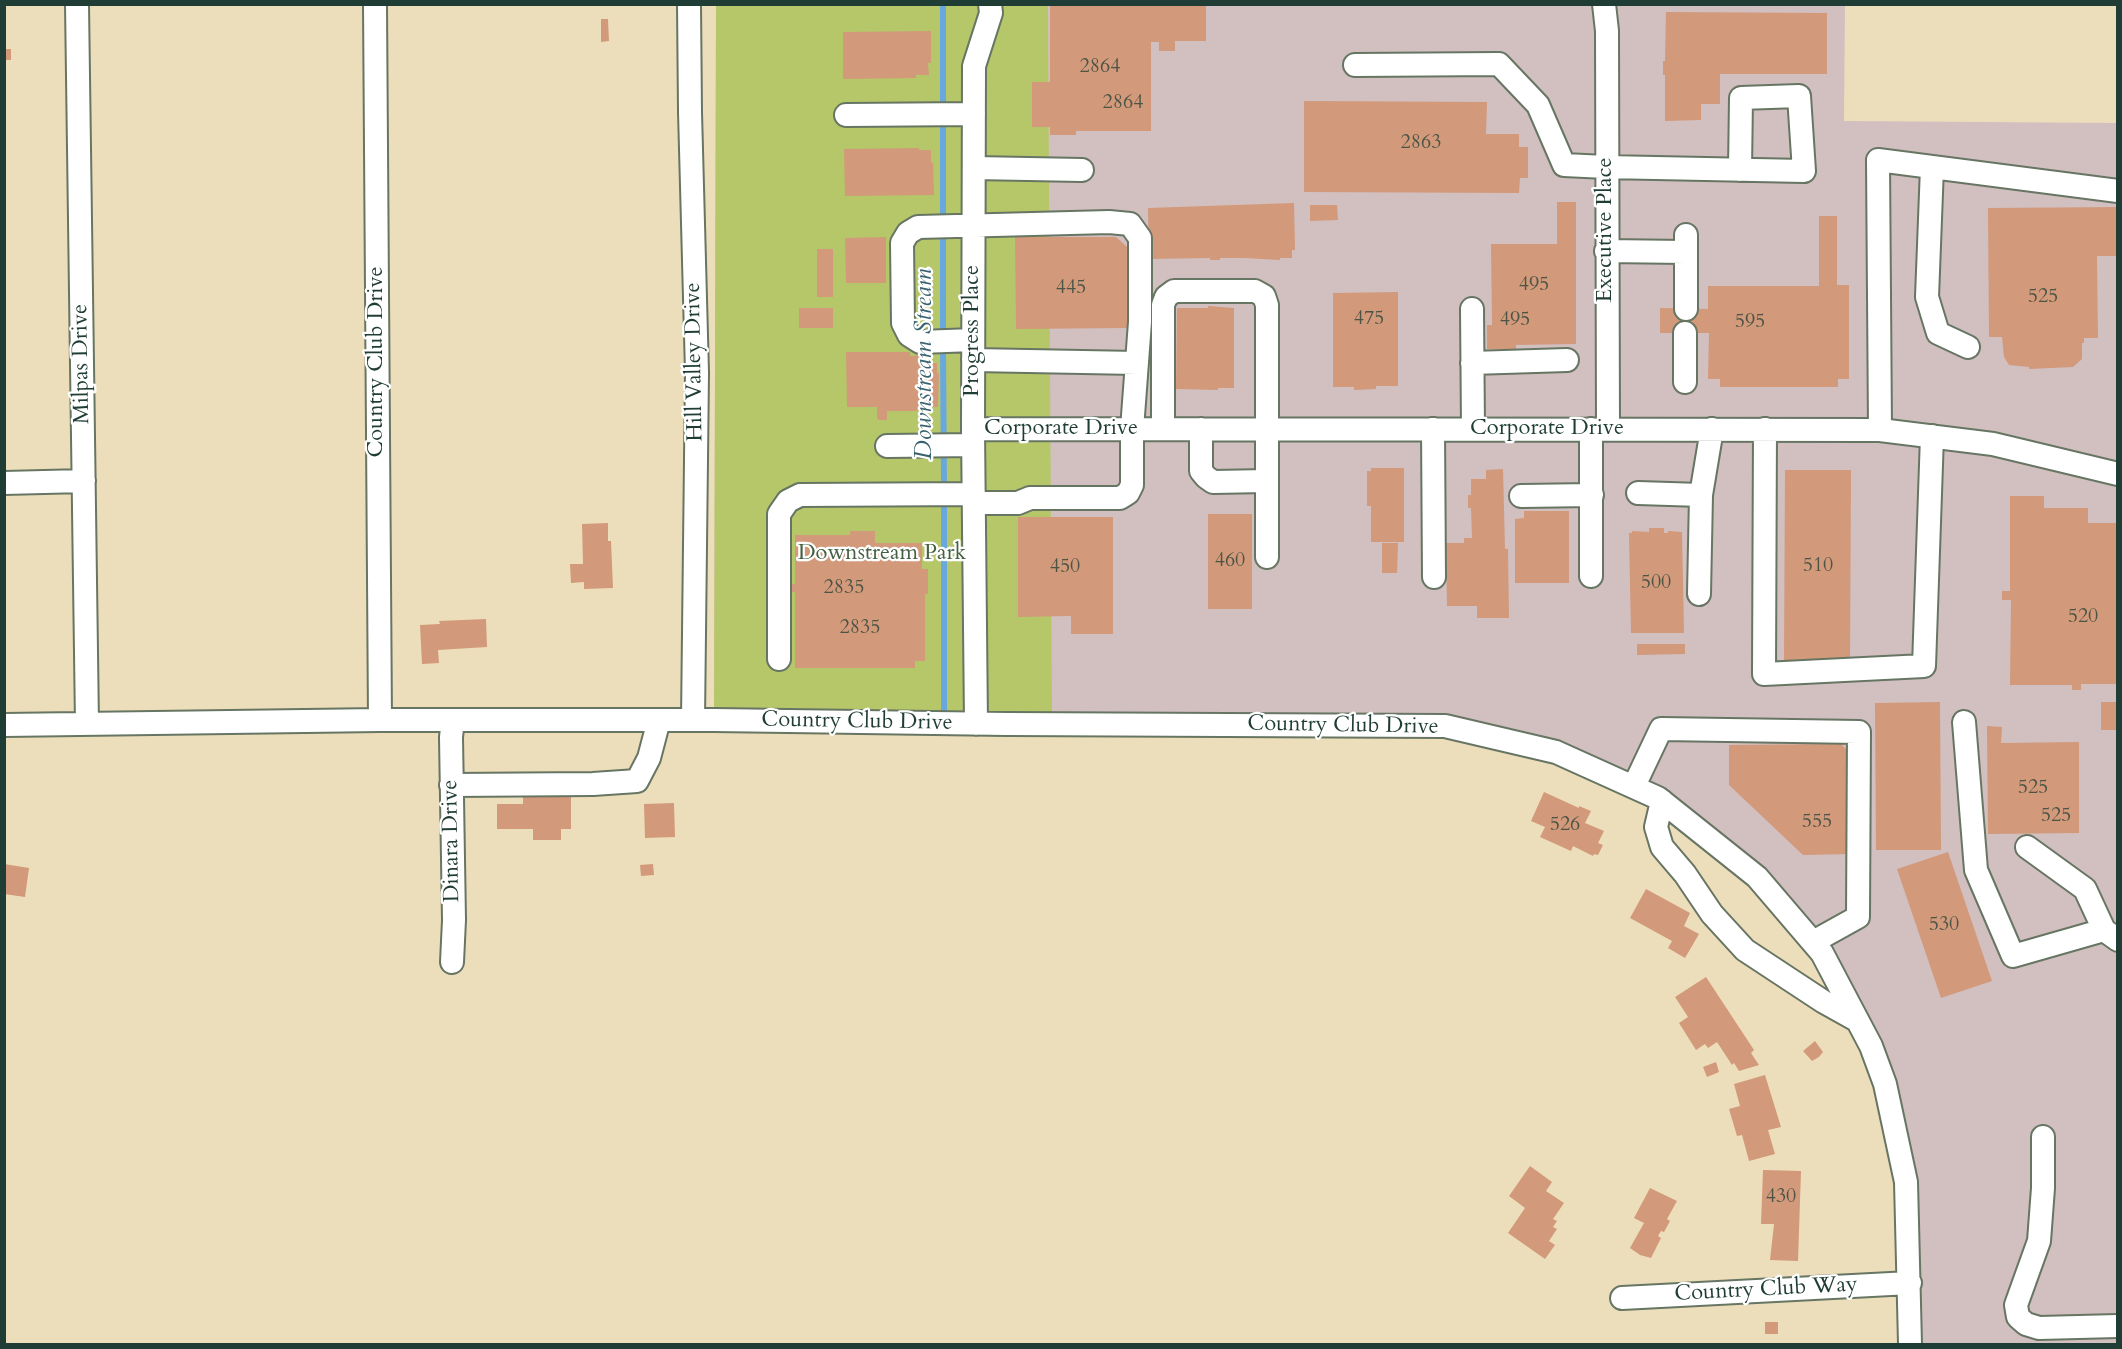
<!DOCTYPE html>
<html>
<head>
<meta charset="utf-8">
<style>
	body { margin:0 }
	#map { position:relative; width:2122px; height:1349px; overflow:hidden; background:#eddebb; font-family:Cardo,serif }
	canvas { display:block }
	.frame { position:absolute; inset:0; border:6px solid #1f3d34; pointer-events:none }
</style>
</head>
<body>
<div id="map">
<canvas width="2122" height="1349"></canvas>
<div class="frame"></div>
</div>
<script>
const c = document.querySelector('canvas').getContext('2d');
c.lineJoin = 'round';
function paint(path, color) {
  c.fillStyle = color;
  c.fill(path, 'evenodd');
}
function shape(rows) {
  const path = new Path2D();
  for (const r of rows) {
    path.moveTo(r[0], r[1]);
    for (let i = 2; i < r.length; i += 2) path.lineTo(r[i], r[i + 1]);
  }
  return path;
}
function trace(path, color, width, dash) {
  c.strokeStyle = color;
  c.lineWidth = width;
  c.lineCap = dash ? 'butt' : 'round';
  c.setLineDash(dash || []);
  c.stroke(path);
}
function label(font, color, halo, rows, align = 'center') {
  c.font = font + ' Cardo,serif';
  c.lineWidth = 4.5;
  c.setLineDash([]);
  c.textBaseline = 'middle';
  c.strokeStyle = halo;
  c.fillStyle = color;
  for (const [text, x, y, turn = 0] of rows) {
    c.save();
    c.translate(x, y);
    c.rotate((+turn || 0) * Math.PI / 180);
    c.textAlign = isNaN(turn) ? turn : align;
    if (halo) c.strokeText(text, 0, 0);
    c.fillText(text, 0, 0);
    c.restore();
  }
}
const industrial = shape([
	[716,5,1845,5,1844,121,2117,123,2117,1344,1911,1344,1894,1120,1813,942,1658,799,1468,730,714,722]
]);
const green = shape([
	[716,5,1048,5,1052,724,714,720]
]);
const stream = shape([
	[943,4,943,222],
	[943,232,943,336],
	[943,346,944,489],
	[944,499,944,720]
]);
const building = shape([
	[1050,4,1206,4,1206,41,1175,41,1175,51,1159,51,1159,42,1151,42,1151,131,1076,131,1076,135,1050,135,1050,127,1032,127,1032,82,1050,82],
	[1666,12,1827,13,1827,74,1720,74,1720,104,1701,104,1701,120,1665,121,1665,75,1663,75,1663,61,1665,61],
	[601,19,608,19,609,41,601,42],
	[931,31,931,63,928,63,929,75,916,75,916,78,843,79,843,32],
	[4,49,11,49,11,60,4,60],
	[1304,101,1487,102,1486,134,1519,134,1519,147,1528,147,1528,178,1520,178,1519,193,1304,192],
	[919,148,919,150,931,150,931,163,933,162,934,195,845,196,844,149],
	[1557,202,1576,202,1576,344,1516,345,1516,349,1487,349,1487,325,1492,325,1491,244,1557,244],
	[1294,203,1295,250,1292,250,1292,258,1280,258,1280,260,1245,258,1220,258,1220,260,1210,260,1210,258,1149,259,1148,208],
	[1310,205,1337,205,1338,220,1310,221],
	[2118,207,2118,256,2097,256,2098,338,2084,338,2084,343,2082,343,2082,359,2073,367,2029,369,2029,367,2009,365,2004,357,2002,337,1989,337,1988,208],
	[1819,216,1837,216,1837,285,1849,285,1849,379,1838,379,1838,387,1720,387,1720,379,1708,379,1709,333,1660,333,1660,308,1708,309,1708,286,1819,286],
	[886,237,886,283,846,283,845,238],
	[1015,237,1116,237,1127,247,1127,328,1016,329],
	[817,249,833,249,833,297,817,297],
	[1398,292,1398,386,1376,386,1376,389,1354,390,1354,387,1333,387,1333,293],
	[1208,306,1234,308,1234,388,1218,388,1218,390,1176,389,1177,308,1208,308],
	[799,308,833,308,833,328,799,328],
	[846,352,910,352,910,356,925,355,925,363,937,363,937,374,939,373,938,407,917,407,917,411,887,411,887,420,879,420,877,418,877,407,847,407],
	[1371,468,1404,468,1404,542,1371,542,1371,506,1367,506,1367,471,1371,471],
	[1503,469,1505,549,1508,549,1509,618,1477,618,1477,606,1447,606,1446,543,1464,543,1464,538,1472,538,1471,508,1468,508,1468,495,1471,495,1471,479,1486,479,1486,470],
	[1785,470,1851,470,1850,661,1784,661],
	[2010,496,2044,496,2044,508,2088,508,2088,523,2118,523,2118,684,2081,684,2081,690,2072,690,2072,685,2010,685,2011,600,2002,600,2002,591,2010,591],
	[1524,511,1569,511,1569,583,1515,583,1515,519,1524,518],
	[1208,514,1252,514,1252,609,1208,609],
	[1018,517,1113,517,1113,634,1071,634,1071,616,1018,617],
	[608,523,608,541,611,541,613,588,584,589,584,582,571,583,570,564,583,564,582,524],
	[1649,528,1664,528,1664,533,1668,533,1668,531,1682,532,1684,633,1631,633,1629,533,1632,533,1632,531,1649,532],
	[850,531,875,531,875,543,922,543,922,569,928,569,928,594,925,594,925,661,915,661,915,668,795,668,795,592,783,592,783,584,795,584,795,535,850,535],
	[1382,543,1398,543,1397,573,1382,573],
	[486,619,487,647,438,650,439,663,422,664,420,625,440,624,439,621],
	[1637,644,1685,644,1685,654,1637,655],
	[1940,702,1941,850,1876,850,1875,703],
	[2101,702,2118,702,2118,730,2101,730],
	[1987,726,2002,727,2001,743,2079,742,2079,833,1988,834],
	[1841,744,1851,754,1852,854,1803,855,1729,785,1729,745],
	[550,791,571,791,571,829,561,829,561,840,533,840,533,829,497,829,497,804,523,804,523,796,550,796],
	[1544,792,1579,808,1579,806,1591,811,1585,823,1604,831,1598,843,1603,845,1598,855,1594,854,1593,856,1573,846,1571,851,1540,837,1545,827,1531,821],
	[674,803,675,837,645,838,644,804],
	[1948,852,1992,981,1941,998,1897,869],
	[4,864,29,868,25,897,4,894],
	[653,864,654,875,641,876,640,865],
	[1646,889,1690,913,1684,926,1699,934,1685,958,1668,948,1672,941,1630,918],
	[1706,977,1754,1050,1751,1053,1759,1065,1739,1071,1734,1063,1732,1065,1717,1042,1708,1048,1705,1044,1696,1050,1679,1023,1688,1017,1675,997],
	[1815,1041,1823,1052,1819,1057,1812,1061,1803,1051],
	[1716,1062,1719,1072,1707,1077,1703,1067],
	[1765,1075,1781,1127,1768,1130,1775,1154,1749,1161,1742,1135,1737,1136,1729,1109,1740,1106,1734,1084],
	[1530,1166,1552,1182,1546,1191,1564,1203,1553,1219,1557,1221,1553,1227,1557,1229,1549,1241,1555,1245,1545,1259,1508,1233,1525,1208,1509,1196],
	[1763,1170,1801,1171,1798,1261,1770,1260,1774,1224,1761,1224],
	[1650,1188,1677,1201,1667,1219,1670,1221,1664,1232,1661,1231,1658,1236,1661,1238,1651,1258,1640,1255,1630,1248,1644,1223,1634,1218],
	[1765,1322,1778,1322,1778,1334,1765,1334]
]);
const minor = shape([
	[77,4,87,724],
	[375,4,380,720],
	[689,4,690,112,697,372,693,720],
	[1604,4,1607,31,1608,429],
	[1355,65,1499,64,1538,105,1564,165,1606,167,1804,171,1799,96,1741,98,1740,170],
	[846,115,974,114],
	[1932,167,1927,297,1938,333,1968,347],
	[974,168,1082,170],
	[1606,251,1686,252],
	[1472,309,1473,429],
	[1686,309,1686,235],
	[1685,333,1685,382],
	[973,340,920,342,909,335,903,323,902,243,908,233,918,227,1109,222,1130,224,1140,238,1140,322,1132,429,1132,485,1128,493,1120,498,1030,498,1018,503,974,503],
	[973,360,1137,363],
	[1472,363,1567,360],
	[973,429,1880,430,1993,444,2118,474],
	[1163,429,1163,305,1166,297,1174,291,1255,291,1264,296,1267,305,1267,557],
	[1201,429,1201,471,1206,477,1213,482,1267,481],
	[1433,429,1434,577],
	[1765,429,1764,674,1924,666,1932,436],
	[1880,430,1878,160,2118,191],
	[887,446,973,445],
	[4,483,84,481],
	[1638,493,1701,495],
	[1521,496,1592,495],
	[1591,576,1591,429],
	[1699,594,1701,495,1712,429],
	[779,659,779,514,788,501,800,495,974,494],
	[1964,722,1976,870,2013,956,2104,930],
	[976,724,973,429,974,66,991,13,990,4],
	[4,725,380,720,714,720,1007,724,1445,726,1556,752,1658,798,1757,877,1822,953,1871,1046,1885,1084,1906,1182,1910,1344],
	[451,785,593,784,637,781,649,758,659,720],
	[1634,786,1661,729,1859,732,1858,917,1813,942],
	[1662,801,1656,827,1662,847,1685,874,1712,914,1745,950,1824,1002,1858,1021],
	[2027,847,2085,889,2104,930,2118,940],
	[452,962,454,920,451,737,453,720],
	[2043,1137,2043,1188,2039,1241,2016,1305,2018,1317,2026,1324,2039,1328,2118,1326],
	[1622,1298,1910,1283]
]);
const numberNames = [
	["2864",1100,67],
	["2864",1123,103],
	["2863",1421,143],
	["495",1534,285],
	["445",1071,288],
	["525",2043,297],
	["475",1369,319],
	["495",1515,320],
	["595",1750,322],
	["460",1230,561],
	["510",1818,566],
	["450",1065,567],
	["500",1656,583],
	["2835",844,588],
	["520",2083,617],
	["2835",860,628],
	["525",2033,788],
	["525",2056,816],
	["555",1817,822],
	["526",1565,825],
	["530",1944,925],
	["430",1781,1197]
];
const streetNames = [
	["Executive Place",1606,230,-90],
	["Progress Place",973,331,-90],
	["Country Club Drive",377,362,-90],
	["Hill Valley Drive",695,362,-91],
	["Milpas Drive",82,364,-91],
	["Corporate Drive",1061,429],
	["Corporate Drive",1547,429],
	["Country Club Drive",857,722,1],
	["Country Club Drive",1343,726,1],
	["Dinara Drive",452,841,-91],
	["Country Club Way",1766,1290,-3]
];
const parkNames = [
	["Downstream Park",882,554]
];
const waterNames = [
	["Downstream Stream",925,364,-90]
];
paint(industrial, '#d2bfc0');
paint(green, '#b6c76a');
trace(stream, '#69a8dc', 6);
paint(building, '#d2997a');
trace(minor, '#677563', 26);
trace(minor, '#fff', 22);
label('20px', '#4c5446', null, numberNames);
label('22px', '#1f3d34', '#fff', streetNames);
label('22px', '#456042', '#fff', parkNames);
label('italic 24px', '#39626f', '#fff', waterNames);
</script>
</body>
</html>
